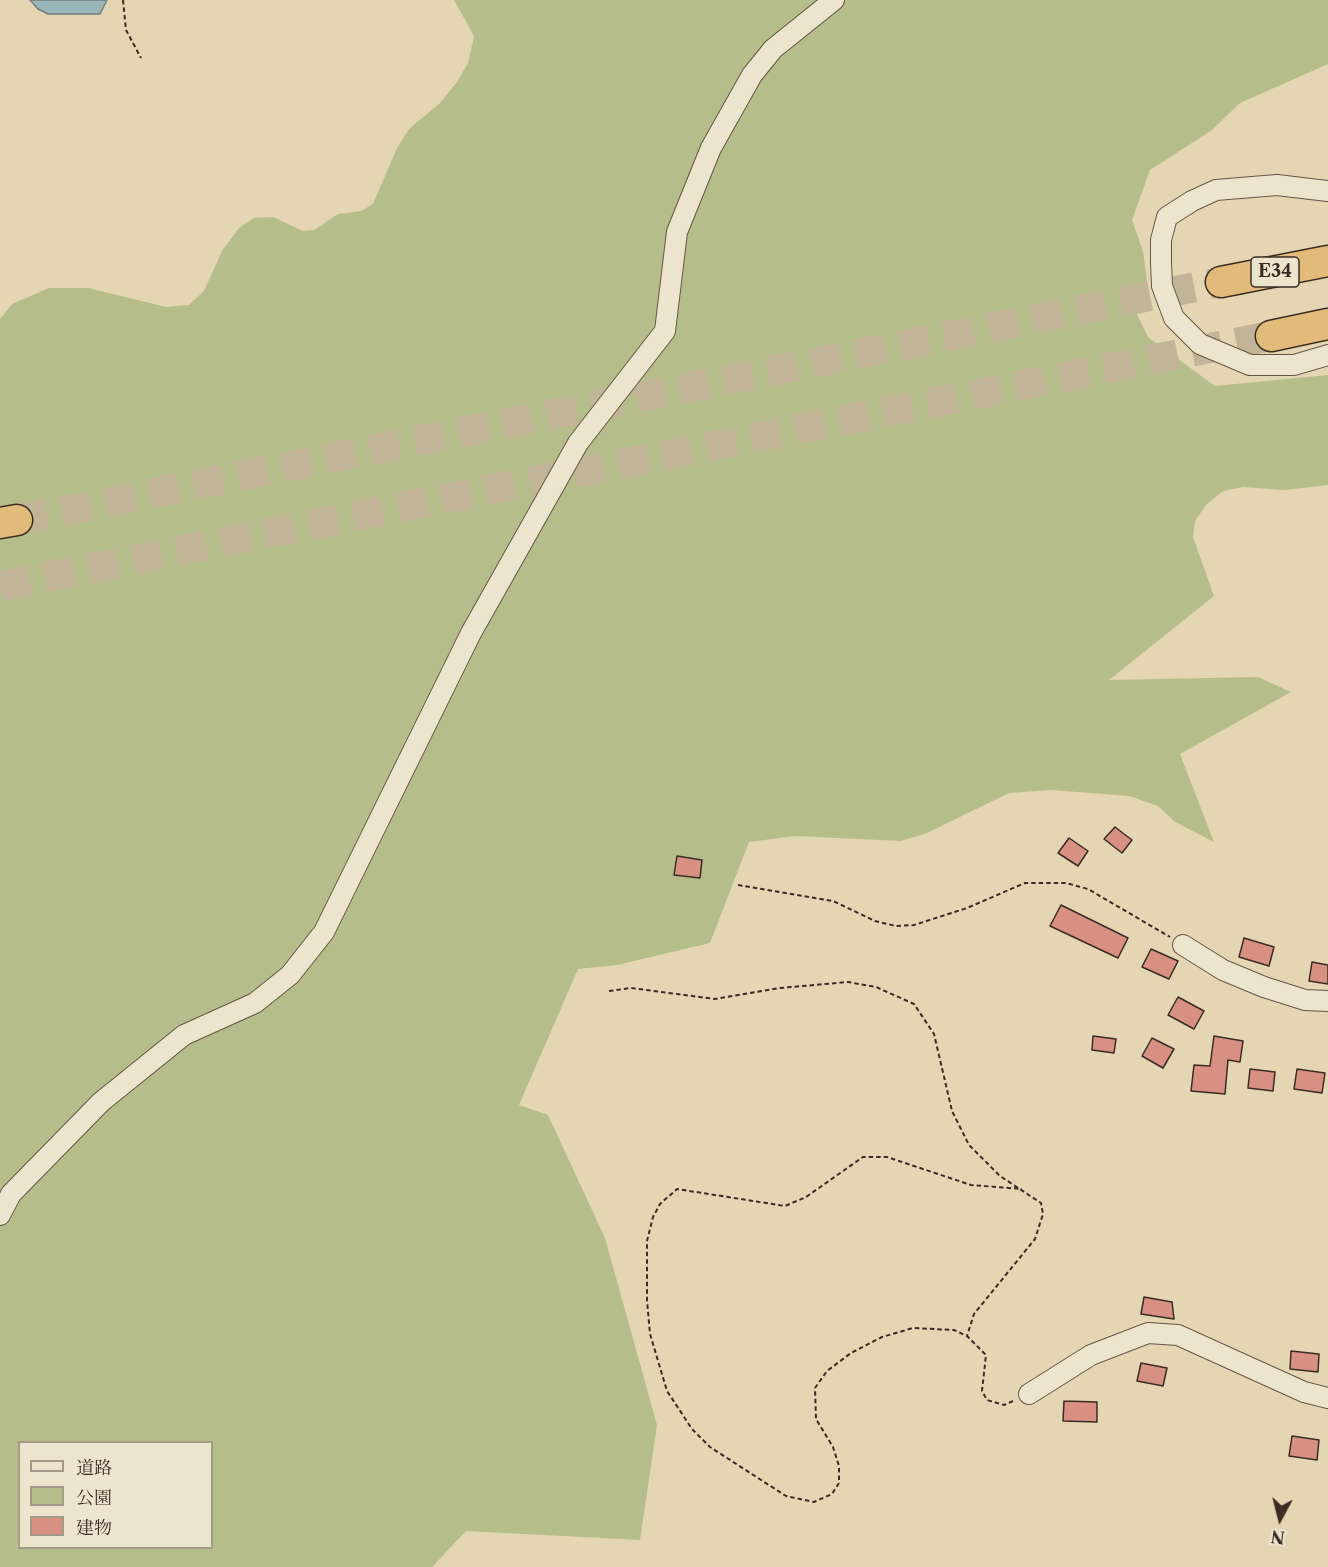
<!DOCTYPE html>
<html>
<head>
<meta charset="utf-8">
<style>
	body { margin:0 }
	#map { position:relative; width:1328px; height:1567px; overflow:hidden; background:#e4d6b3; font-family:"Libre Caslon Text","Noto Serif JP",serif }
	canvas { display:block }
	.legend { position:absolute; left:18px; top:1441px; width:195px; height:108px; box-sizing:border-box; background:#ede4ce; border:2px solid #a59a89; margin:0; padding:8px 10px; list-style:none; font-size:18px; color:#3a2c22 }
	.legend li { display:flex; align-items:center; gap:12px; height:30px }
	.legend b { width:30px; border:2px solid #a59a89 }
	.north { position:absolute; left:1250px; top:1489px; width:60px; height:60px; -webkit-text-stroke:4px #ede4ce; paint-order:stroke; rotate:187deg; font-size:16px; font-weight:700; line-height:24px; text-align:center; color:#3a2c22 }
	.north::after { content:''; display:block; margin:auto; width:21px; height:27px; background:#3a2c22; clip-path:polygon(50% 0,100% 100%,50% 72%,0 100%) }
</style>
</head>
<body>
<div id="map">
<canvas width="1328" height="1567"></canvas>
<ul class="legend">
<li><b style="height:8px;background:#ede4ce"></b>道路</li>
<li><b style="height:16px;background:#b5bd8b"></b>公園</li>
<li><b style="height:16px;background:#d89083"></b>建物</li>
</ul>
<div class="north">N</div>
</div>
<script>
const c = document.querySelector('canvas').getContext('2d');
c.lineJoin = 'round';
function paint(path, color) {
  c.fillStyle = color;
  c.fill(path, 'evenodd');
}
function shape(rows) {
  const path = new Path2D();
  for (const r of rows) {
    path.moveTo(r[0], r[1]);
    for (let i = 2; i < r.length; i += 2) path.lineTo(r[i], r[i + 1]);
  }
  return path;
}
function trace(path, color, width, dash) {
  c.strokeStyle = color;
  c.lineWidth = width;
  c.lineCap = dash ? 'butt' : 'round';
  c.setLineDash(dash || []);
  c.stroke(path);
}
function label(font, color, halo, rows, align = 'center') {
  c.font = font + ' "Libre Caslon Text",serif';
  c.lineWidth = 4.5;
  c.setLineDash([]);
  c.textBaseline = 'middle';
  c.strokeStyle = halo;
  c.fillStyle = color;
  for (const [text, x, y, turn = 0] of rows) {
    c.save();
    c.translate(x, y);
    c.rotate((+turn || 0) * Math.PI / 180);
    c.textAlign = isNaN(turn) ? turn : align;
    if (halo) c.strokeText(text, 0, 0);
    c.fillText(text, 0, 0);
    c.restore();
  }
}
const green = shape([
	[454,0,1328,0,1328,64,1240,103,1212,130,1150,170,1132,220,1143,251,1147,281,1132,304,1148,337,1215,386,1328,375,1328,485,1284,490,1243,487,1223,491,1206,505,1195,521,1193,537,1214,596,1109,680,1258,677,1291,692,1180,754,1214,842,1175,822,1158,806,1129,796,1051,790,1009,793,927,833,901,841,795,836,749,842,710,943,617,965,578,969,519,1105,548,1115,605,1238,657,1425,640,1540,466,1531,432,1567,0,1567,0,319,12,304,49,288,88,288,166,307,189,305,204,291,222,251,239,228,254,218,273,217,303,231,314,230,338,214,361,211,373,204,397,148,409,129,440,103,457,82,468,63,474,36],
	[20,1442,212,1442,212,1548,20,1548]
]);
const water = shape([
	[30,0,107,0,100,14,48,14,38,9,30,0]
]);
const building = shape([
	[1115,827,1132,840,1122,853,1104,839,1115,827],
	[1069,838,1088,851,1078,866,1058,853,1069,838],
	[677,856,702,860,700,878,674,875,677,856],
	[1061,905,1128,938,1118,958,1050,926,1061,905],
	[1244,938,1274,947,1269,966,1239,957,1244,938],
	[1151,949,1178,961,1169,979,1142,967,1151,949],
	[1312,962,1328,965,1328,984,1309,981,1312,962],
	[1178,997,1204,1011,1194,1029,1168,1015,1178,997],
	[1093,1036,1116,1039,1114,1053,1092,1050,1093,1036],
	[1214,1036,1243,1041,1240,1062,1228,1060,1225,1094,1191,1091,1194,1065,1210,1066,1214,1036],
	[1152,1038,1174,1049,1163,1068,1142,1056,1152,1038],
	[1250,1069,1275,1072,1273,1091,1248,1088,1250,1069],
	[1297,1069,1325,1073,1322,1093,1294,1089,1297,1069],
	[1144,1297,1172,1302,1174,1319,1141,1314,1144,1297],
	[1291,1351,1319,1354,1318,1372,1290,1369,1291,1351],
	[1141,1363,1167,1368,1163,1386,1137,1381,1141,1363],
	[1064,1401,1097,1402,1097,1422,1063,1421,1064,1401],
	[1292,1436,1319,1440,1317,1460,1289,1456,1292,1436]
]);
const highwayTunnel = shape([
	[17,520,1221,282],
	[0,586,1271,336]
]);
const path = shape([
	[123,0,126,30,141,58],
	[738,885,833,901,875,921,896,926,914,925,967,908,1025,883,1066,883,1088,889,1170,937],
	[609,991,631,988,715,999,780,988,848,982,876,987,914,1004,934,1034,952,1111,969,1145,1000,1176,1041,1203,1043,1214,1035,1239,974,1314,967,1336],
	[1013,1401,1004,1405,987,1400,982,1391,986,1355,967,1336,954,1330,913,1328,882,1337,851,1353,827,1371,815,1388,816,1419,833,1447,839,1466,839,1483,832,1494,814,1502,786,1496,710,1447,692,1429,667,1391,650,1334,647,1300,647,1241,653,1217,660,1204,677,1189,785,1206,806,1197,863,1157,887,1157,971,1185,1022,1189]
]);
const minor = shape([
	[1328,191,1277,185,1216,190,1192,201,1167,217,1161,240,1161,263,1162,286,1174,318,1200,344,1250,365,1294,365,1328,355],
	[1183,945,1223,970,1264,987,1305,1000,1328,1001],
	[0,1215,11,1194,101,1102,184,1035,255,1003,290,975,324,932,471,633,578,443,665,331,677,232,711,148,752,75,773,49,834,0],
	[1029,1394,1091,1355,1148,1333,1178,1335,1304,1392,1328,1398]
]);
const highway = shape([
	[1221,282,1328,261],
	[1271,336,1328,324],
	[0,523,17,520]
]);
const shields = [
	[1275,272,48]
];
const shieldNames = [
	["E34",1275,272]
];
paint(green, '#b5bd8b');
paint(water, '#9bb6b8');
trace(water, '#747f7c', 1.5);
paint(building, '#d89083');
trace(building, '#3a2c22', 1.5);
trace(highwayTunnel, '#c2b496', 30, [30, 15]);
trace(minor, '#645646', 22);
trace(highway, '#3a2c22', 33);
trace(path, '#3a2c22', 2, [4.5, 3]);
trace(minor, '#ede4ce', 20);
trace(highway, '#e2bb7a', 30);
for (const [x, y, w] of shields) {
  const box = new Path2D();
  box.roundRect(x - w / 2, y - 15, w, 30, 4.5);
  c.fillStyle = '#ede4ce';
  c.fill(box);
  trace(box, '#3a2c22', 1.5);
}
label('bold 18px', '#3a2c22', null, shieldNames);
</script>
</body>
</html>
